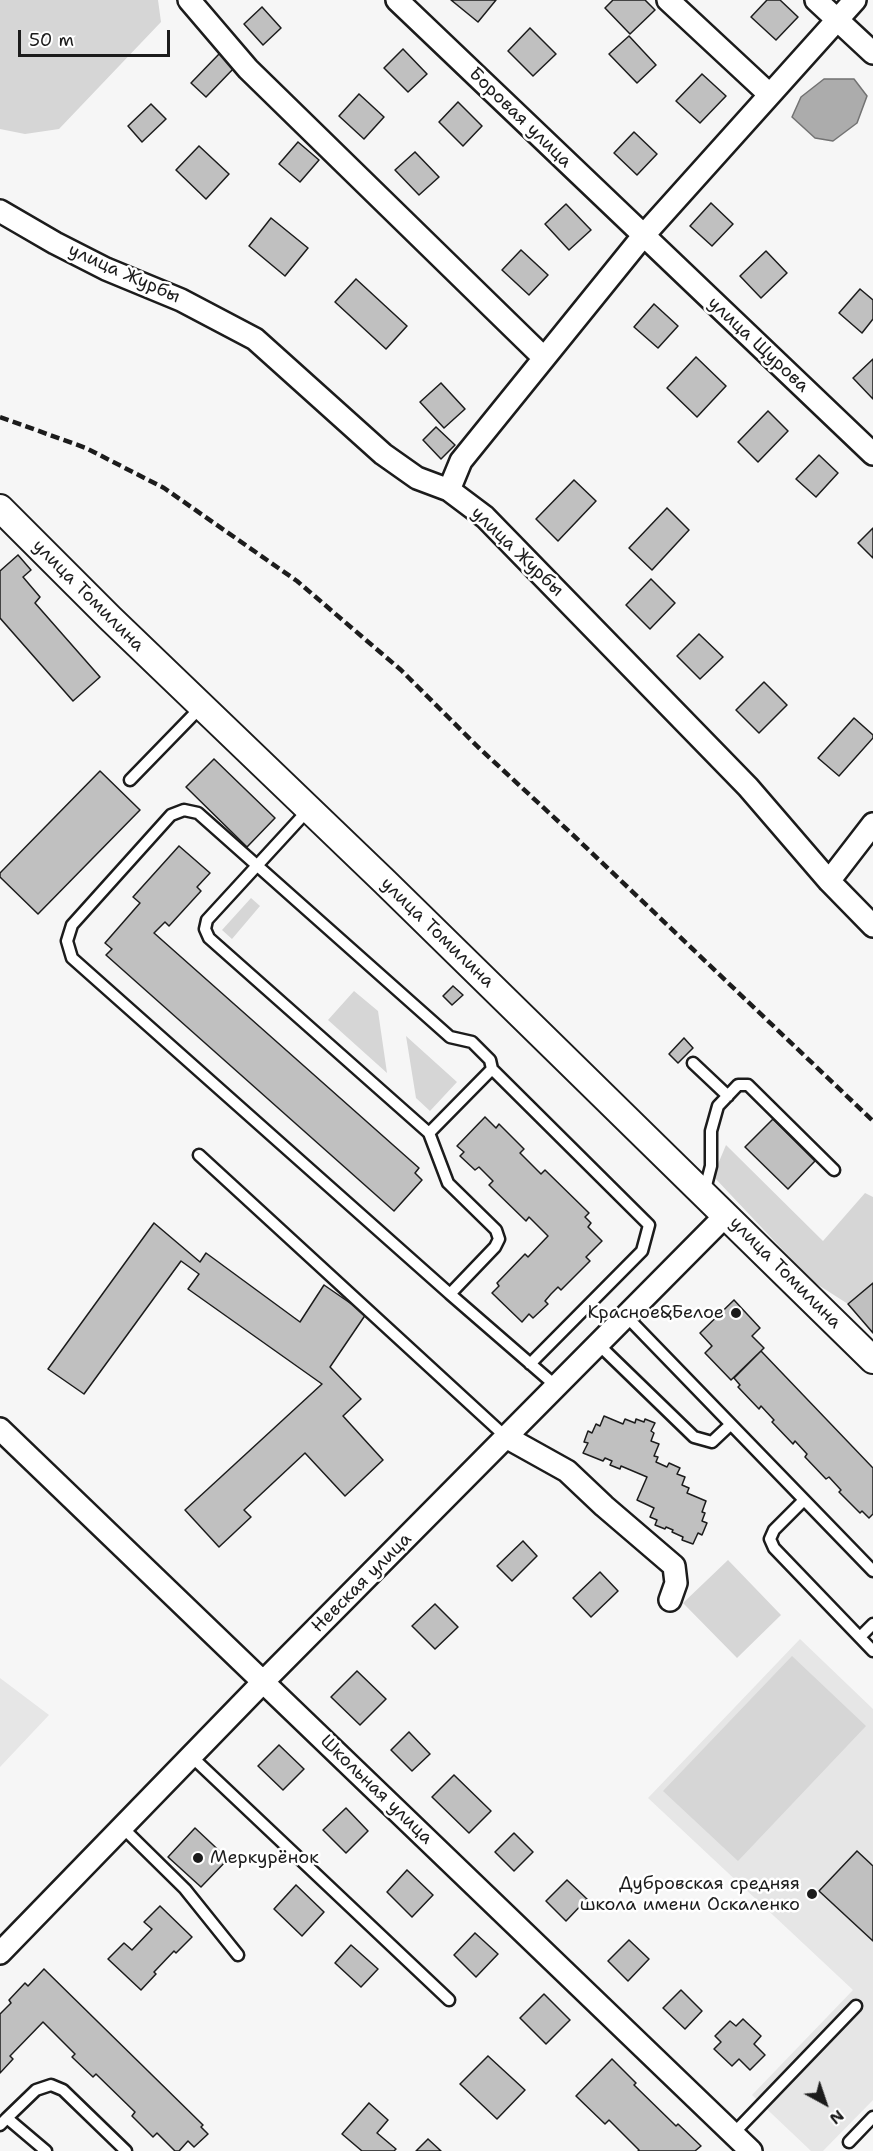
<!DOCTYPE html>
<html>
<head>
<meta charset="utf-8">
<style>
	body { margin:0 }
	#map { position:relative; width:873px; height:2151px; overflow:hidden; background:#f6f6f6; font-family:"Shantell Sans",sans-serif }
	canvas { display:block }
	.north { position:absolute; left:795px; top:2073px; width:60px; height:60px; -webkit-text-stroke:4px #fff; paint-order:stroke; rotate:140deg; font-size:16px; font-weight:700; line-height:24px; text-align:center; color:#1c1c1c }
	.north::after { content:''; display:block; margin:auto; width:21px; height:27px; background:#1c1c1c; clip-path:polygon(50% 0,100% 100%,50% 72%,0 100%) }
	.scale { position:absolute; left:18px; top:30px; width:152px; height:27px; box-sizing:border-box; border:3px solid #1c1c1c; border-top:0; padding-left:8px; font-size:18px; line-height:21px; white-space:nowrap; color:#1c1c1c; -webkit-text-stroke:4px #fff; paint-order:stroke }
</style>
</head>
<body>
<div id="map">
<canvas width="873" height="2151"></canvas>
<div class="north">N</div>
<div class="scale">50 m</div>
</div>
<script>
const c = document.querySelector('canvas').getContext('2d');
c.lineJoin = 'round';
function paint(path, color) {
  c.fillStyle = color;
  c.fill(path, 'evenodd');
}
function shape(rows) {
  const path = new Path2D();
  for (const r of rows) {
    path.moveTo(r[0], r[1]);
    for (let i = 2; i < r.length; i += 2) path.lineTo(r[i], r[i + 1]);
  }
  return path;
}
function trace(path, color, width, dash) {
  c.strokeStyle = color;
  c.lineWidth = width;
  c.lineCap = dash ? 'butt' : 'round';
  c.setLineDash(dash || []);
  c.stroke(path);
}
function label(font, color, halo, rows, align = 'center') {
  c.font = font + ' "Shantell Sans",sans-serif';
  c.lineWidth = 5;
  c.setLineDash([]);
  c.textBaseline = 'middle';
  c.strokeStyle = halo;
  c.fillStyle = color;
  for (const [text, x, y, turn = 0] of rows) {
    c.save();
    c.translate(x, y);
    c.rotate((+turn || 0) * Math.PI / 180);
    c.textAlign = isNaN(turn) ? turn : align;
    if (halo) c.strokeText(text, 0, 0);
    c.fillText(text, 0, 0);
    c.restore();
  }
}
const built = shape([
	[800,1639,873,1709,873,2100,823,2151,811,2151,752,2095,853,1990,648,1798],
	[0,1678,49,1715,0,1767]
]);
const green = shape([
	[0,0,158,0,161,22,59,129,25,134,0,129],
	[251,898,260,906,232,939,222,930],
	[354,991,378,1011,387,1073,328,1020],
	[406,1036,457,1082,430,1111,416,1098],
	[726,1145,823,1241,865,1193,873,1197,873,1283,848,1304,812,1281,713,1176],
	[728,1560,781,1615,737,1658,683,1603],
	[792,1656,866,1726,738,1861,663,1791]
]);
const water = shape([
	[824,79,854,79,867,96,857,123,833,141,815,138,792,117,801,97,824,79]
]);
const building = shape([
	[451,0,496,0,478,22,451,0],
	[613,0,645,0,655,10,630,34,605,8,613,0],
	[767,0,780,0,798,17,776,40,751,17,767,0],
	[262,7,281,28,263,45,244,24,262,7],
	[530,28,556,54,533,76,508,51,530,28],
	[629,36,656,65,637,83,609,54,629,36],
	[403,49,427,74,408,92,384,68,403,49],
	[220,53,235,67,206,97,191,83,220,53],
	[702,74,726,96,700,123,676,101,702,74],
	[359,94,384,117,364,139,339,116,359,94],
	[458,102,482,126,463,146,439,122,458,102],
	[151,104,166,119,142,142,128,126,151,104],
	[634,132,657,154,637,175,614,153,634,132],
	[298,142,319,160,300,182,279,164,298,142],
	[199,146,229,174,206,199,176,170,199,146],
	[415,152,439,177,419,195,395,170,415,152],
	[711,203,733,224,712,246,690,226,711,203],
	[566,204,591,230,569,250,545,224,566,204],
	[271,218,308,248,285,276,249,246,271,218],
	[521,250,548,275,529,295,502,270,521,250],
	[766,251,787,273,761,298,740,276,766,251],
	[356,279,407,326,386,349,335,302,356,279],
	[860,289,873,300,873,319,862,333,839,313,860,289],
	[654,304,678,326,658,348,634,327,654,304],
	[696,357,726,386,697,417,667,388,696,357],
	[873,359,873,399,853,378,873,359],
	[441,383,465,409,444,428,420,402,441,383],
	[768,411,788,431,758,462,738,442,768,411],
	[436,427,455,445,441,459,423,440,436,427],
	[819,455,838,473,816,497,796,479,819,455],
	[574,480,596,501,558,541,536,519,574,480],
	[667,508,689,530,652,570,629,548,667,508],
	[873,528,873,558,858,543,873,528],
	[18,555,31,570,23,577,40,597,35,603,100,677,73,701,0,618,0,571,18,555],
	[651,579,675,603,650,629,626,605,651,579],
	[699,634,723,657,700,679,677,656,699,634],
	[764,682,787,705,759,733,736,710,764,682],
	[854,718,873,735,873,738,839,776,818,758,854,718],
	[214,759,275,818,247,847,186,787,214,759],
	[100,771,140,810,38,914,0,877,0,873,100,771],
	[179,846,210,873,197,887,201,891,169,926,165,922,154,933,419,1168,415,1173,422,1180,394,1211,106,955,112,949,105,943,140,903,133,897,179,846],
	[453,986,463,995,452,1005,443,996,453,986],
	[684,1038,693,1048,678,1063,669,1054,684,1038],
	[485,1117,496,1128,499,1124,524,1149,520,1153,541,1174,545,1170,589,1213,585,1217,591,1223,588,1227,602,1241,586,1257,590,1261,561,1290,558,1287,551,1294,545,1301,548,1304,533,1318,529,1314,522,1322,492,1293,499,1286,497,1283,525,1254,528,1257,548,1236,529,1217,526,1221,489,1185,493,1181,479,1167,475,1170,460,1156,464,1152,457,1146,485,1117],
	[773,1119,815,1161,788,1189,745,1147,773,1119],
	[154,1223,200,1262,206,1253,300,1322,324,1285,366,1314,330,1367,361,1399,343,1416,383,1460,345,1496,305,1453,244,1510,251,1517,219,1547,185,1510,322,1384,188,1289,199,1274,181,1261,84,1394,48,1369,154,1223],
	[873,1283,873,1333,848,1304,873,1283],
	[734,1300,760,1328,752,1336,764,1348,731,1380,705,1353,712,1346,700,1333,734,1300],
	[761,1351,873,1468,873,1514,869,1518,862,1511,860,1513,839,1492,841,1490,829,1477,826,1479,805,1457,807,1454,795,1441,793,1444,772,1422,774,1420,761,1406,759,1409,738,1387,740,1385,734,1378,761,1351],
	[604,1416,623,1424,625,1419,635,1423,636,1419,644,1422,645,1419,655,1423,651,1431,654,1433,651,1441,659,1444,654,1456,658,1457,656,1462,667,1467,669,1463,680,1468,677,1474,685,1477,682,1485,689,1488,687,1493,706,1501,702,1512,705,1513,702,1521,707,1523,702,1535,698,1533,693,1544,682,1540,683,1537,672,1532,673,1530,666,1527,665,1529,655,1525,657,1520,650,1517,654,1508,637,1500,647,1477,621,1466,620,1469,610,1465,612,1461,605,1458,603,1461,583,1453,588,1443,584,1442,588,1431,592,1433,596,1424,600,1426,604,1416],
	[523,1541,537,1556,512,1581,497,1566,523,1541],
	[600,1572,618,1591,591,1617,573,1598,600,1572],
	[435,1604,458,1627,435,1649,412,1626,435,1604],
	[357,1671,386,1699,360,1725,331,1697,357,1671],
	[409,1732,430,1754,412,1771,391,1750,409,1732],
	[279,1745,304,1769,283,1790,258,1766,279,1745],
	[454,1775,491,1811,469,1833,432,1797,454,1775],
	[346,1808,368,1831,346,1853,323,1830,346,1808],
	[195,1828,228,1859,201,1887,168,1857,195,1828],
	[514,1833,533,1852,514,1871,495,1852,514,1833],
	[857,1851,873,1866,873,1941,819,1891,857,1851],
	[407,1870,433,1895,412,1917,387,1892,407,1870],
	[567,1880,587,1899,566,1921,546,1901,567,1880],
	[296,1885,324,1912,302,1936,274,1909,296,1885],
	[160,1906,192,1937,176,1953,174,1951,154,1972,156,1974,141,1990,108,1959,124,1943,132,1950,152,1929,144,1922,160,1906],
	[475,1933,498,1954,476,1977,454,1955,475,1933],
	[629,1940,649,1959,628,1981,608,1961,629,1940],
	[351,1945,378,1969,361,1987,335,1963,351,1945],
	[44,1969,203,2125,201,2127,208,2134,194,2147,188,2141,179,2151,175,2151,157,2133,153,2137,132,2116,135,2112,96,2074,93,2077,72,2057,75,2054,43,2022,10,2056,13,2059,0,2073,0,2014,11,2003,9,2000,25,1983,28,1986,44,1969],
	[681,1990,702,2011,685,2029,663,2008,681,1990],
	[544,1994,570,2020,546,2044,520,2018,544,1994],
	[743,2019,761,2036,754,2044,765,2055,750,2070,739,2059,732,2066,714,2049,721,2042,715,2036,730,2021,736,2026,743,2019],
	[488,2056,525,2090,497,2119,460,2084,488,2056],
	[612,2059,636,2083,634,2085,676,2126,678,2124,701,2146,695,2151,638,2151,639,2150,609,2120,605,2124,576,2096,612,2059],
	[369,2103,388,2120,377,2133,396,2149,394,2151,362,2151,342,2134,369,2103],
	[428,2139,441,2151,416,2151,428,2139]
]);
const service = shape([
	[130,780,201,707],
	[309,809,207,920,205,929,209,938,429,1133,448,1183,496,1230,499,1239,495,1247,450,1294,556,1386],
	[693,1063,728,1096],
	[429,1133,492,1069],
	[199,1155,506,1437],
	[704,1193,711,1166,711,1131,718,1106,738,1085,748,1085,834,1170],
	[450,1294,72,958,67,941,72,925,171,815,184,810,198,813,450,1037,472,1042,490,1060,492,1069,649,1225,642,1251,530,1364],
	[626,1316,873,1571],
	[598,1344,694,1437,712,1442,730,1425],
	[804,1500,774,1530,770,1539,774,1548,873,1651],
	[860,1637,873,1624],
	[192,1757,449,2000],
	[123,1828,185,1889,238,1955],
	[7,2118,36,2090,51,2085,63,2090,126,2151],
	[0,2125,7,2118,46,2151],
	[733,2134,856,2006],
	[849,2142,873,2117]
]);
const minor = shape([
	[189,0,248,69,543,357],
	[397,0,873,454],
	[668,0,769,94],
	[816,0,873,53],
	[0,211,55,243,106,269,181,300,255,339,383,454,417,478,449,490,485,517,748,787,829,881,873,926],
	[449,490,461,461,643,236,855,0],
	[829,881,873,824],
	[0,1429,751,2151],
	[506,1437,567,1471,604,1506,674,1566,676,1583,670,1600],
	[0,1953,264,1681,726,1215]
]);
const tertiary = shape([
	[0,508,110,618,385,882,873,1360]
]);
const rail = shape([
	[0,417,86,448,164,488,297,581,401,670,478,747,573,835,873,1121]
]);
const markers = [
	[736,1313,6,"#1c1c1c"],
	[198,1858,6,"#1c1c1c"],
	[812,1894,6,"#1c1c1c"]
];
const streetNames = [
	["Боровая улица",520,118,44],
	["улица Журбы",124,274,24],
	["улица Щурова",758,345,43],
	["улица Журбы",517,552,44],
	["улица Томилина",88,596,45],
	["улица Томилина",437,933,44],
	["улица Томилина",785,1273,45],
	["Невская улица",362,1583,-45],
	["Школьная улица",376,1790,44]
];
const poiNames = [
	["Красное&Белое",724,1313],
	["Меркурёнок",210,1858,"left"],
	["Дубровская средняя",800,1884],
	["школа имени Оскаленко",800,1905]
];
paint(built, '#e6e6e6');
paint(green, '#d6d6d6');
paint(water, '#acacac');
trace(water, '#727272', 1.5);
paint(building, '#c0c0c0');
trace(building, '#1c1c1c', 1.5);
trace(service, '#1c1c1c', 15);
trace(minor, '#1c1c1c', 26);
trace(tertiary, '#1c1c1c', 30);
trace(service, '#fff', 10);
trace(minor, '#fff', 21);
trace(tertiary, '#fff', 26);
trace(rail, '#1c1c1c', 4.5, [9, 4.5]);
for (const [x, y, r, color] of markers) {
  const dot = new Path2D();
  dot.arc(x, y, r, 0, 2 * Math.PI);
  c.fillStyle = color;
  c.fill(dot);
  trace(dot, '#fff', 2);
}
label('18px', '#1c1c1c', '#fff', streetNames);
label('18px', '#1c1c1c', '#fff', poiNames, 'right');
</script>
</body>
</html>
